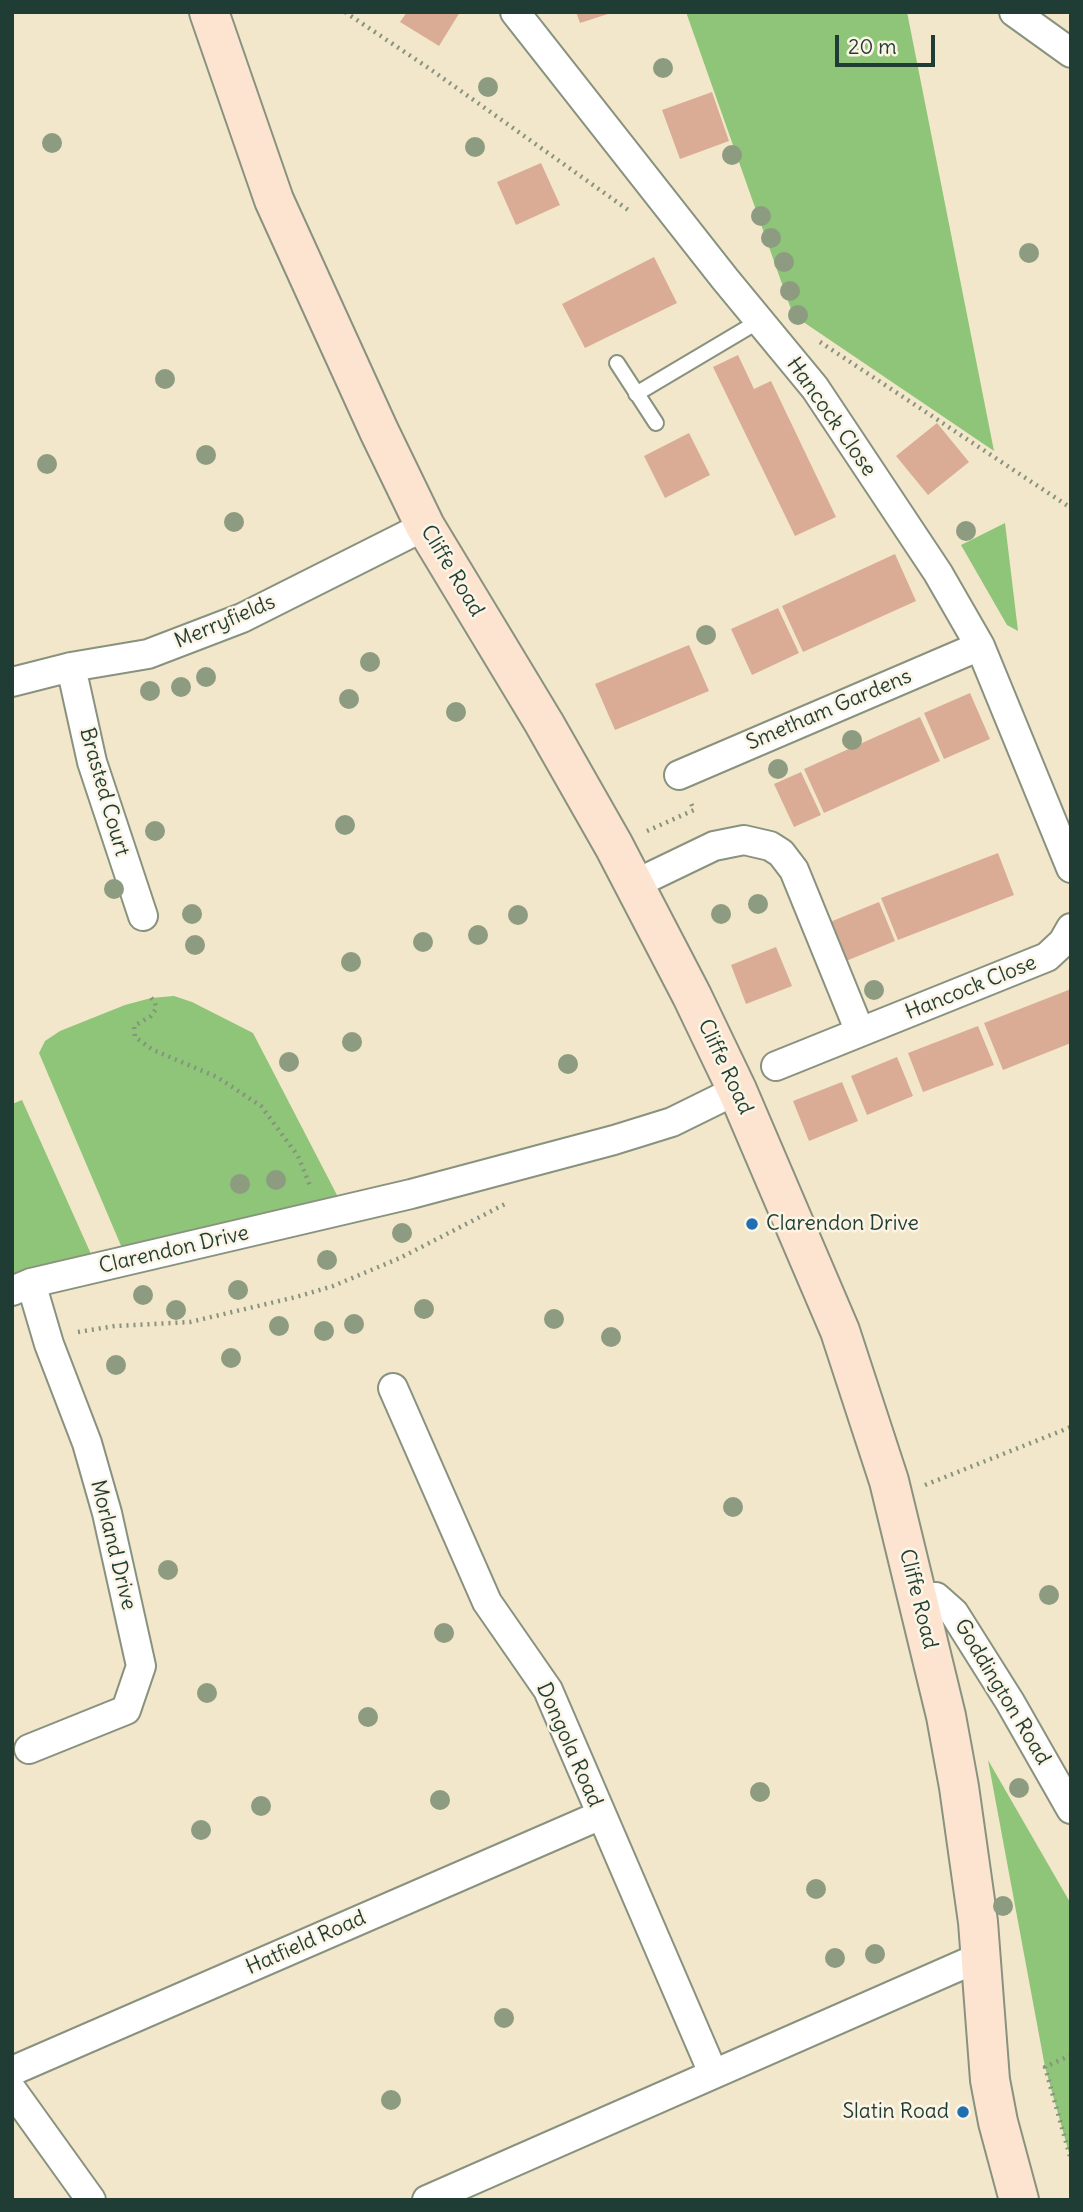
<!DOCTYPE html>
<html>
<head>
<meta charset="utf-8">
<style>
	body { margin:0 }
	#map { position:relative; width:1083px; height:2212px; overflow:hidden; background:#f2e7ca; font-family:Delius,sans-serif }
	canvas { display:block }
	.frame { position:absolute; inset:0; border:14px solid #1f3d34; pointer-events:none }
	.scale { position:absolute; left:835px; top:35px; width:100px; height:32px; box-sizing:border-box; border:4px solid #1f3d34; border-top:0; padding-left:9px; font-size:21px; line-height:24px; white-space:nowrap; color:#1f3d34; -webkit-text-stroke:5px #fcf5e5; paint-order:stroke }
</style>
</head>
<body>
<div id="map">
<canvas width="1083" height="2212"></canvas>
<div class="frame"></div>
<div class="scale">20 m</div>
</div>
<script>
const c = document.querySelector('canvas').getContext('2d');
c.lineJoin = 'round';
function paint(path, color) {
  c.fillStyle = color;
  c.fill(path, 'evenodd');
}
function shape(rows) {
  const path = new Path2D();
  for (const r of rows) {
    path.moveTo(r[0], r[1]);
    for (let i = 2; i < r.length; i += 2) path.lineTo(r[i], r[i + 1]);
  }
  return path;
}
function trace(path, color, width, dash) {
  c.strokeStyle = color;
  c.lineWidth = width;
  c.lineCap = dash ? 'butt' : 'round';
  c.setLineDash(dash || []);
  c.stroke(path);
}
function label(font, color, halo, rows, align = 'center') {
  c.font = font + ' Delius,sans-serif';
  c.lineWidth = 5;
  c.setLineDash([]);
  c.textBaseline = 'middle';
  c.strokeStyle = halo;
  c.fillStyle = color;
  for (const [text, x, y, turn = 0] of rows) {
    c.save();
    c.translate(x, y);
    c.rotate((+turn || 0) * Math.PI / 180);
    c.textAlign = isNaN(turn) ? turn : align;
    if (halo) c.strokeText(text, 0, 0);
    c.fillText(text, 0, 0);
    c.restore();
  }
}
const green = shape([
	[686,12,907,12,994,451,793,315],
	[1005,523,1018,631,1007,625,961,545],
	[174,996,192,1002,253,1033,339,1199,122,1248,39,1053,45,1041,60,1031,125,1005,151,998],
	[22,1100,91,1254,12,1278,12,1104],
	[988,1760,1071,1904,1071,2160,1045,2067]
]);
const building = shape([
	[407,12,460,12,439,46,400,22],
	[576,12,611,12,611,13,580,23],
	[712,92,729,141,680,159,662,110],
	[541,163,560,205,516,225,497,182],
	[654,257,677,303,585,348,562,304],
	[738,355,754,389,771,381,836,517,795,536,713,367],
	[937,423,969,462,928,495,896,456],
	[689,433,710,475,665,498,644,456],
	[895,554,916,601,803,652,782,606],
	[778,608,799,653,752,675,731,629],
	[689,645,709,691,615,730,595,684],
	[970,693,990,739,944,759,924,713],
	[920,717,940,761,824,813,804,769],
	[801,772,821,815,794,827,774,784],
	[998,853,1014,895,898,940,881,898],
	[879,902,895,941,846,961,830,922],
	[776,947,792,986,746,1004,731,965],
	[1071,989,1071,1043,1003,1070,984,1023],
	[978,1026,994,1065,923,1092,908,1053],
	[897,1057,913,1096,867,1115,851,1076],
	[842,1082,858,1121,809,1141,793,1101]
]);
const path = shape([
	[345,12,430,69,631,212],
	[820,342,1071,508],
	[647,831,694,810,690,801],
	[151,998,155,1002,156,1009,151,1016,134,1026,135,1037,153,1050,217,1077,261,1106,298,1156,311,1188],
	[78,1332,115,1326,190,1322,296,1297,333,1286,400,1258,507,1203],
	[925,1485,1071,1427],
	[1071,2055,1045,2067,1071,2160]
]);
const lane = shape([
	[617,363,656,423],
	[636,394,759,321]
]);
const street = shape([
	[515,12,725,279,815,388,938,573,980,646,1071,868],
	[1014,12,1071,53],
	[71,667,92,762,143,916],
	[12,682,71,667,148,654,242,618,425,526],
	[679,775,980,646],
	[633,885,714,846,744,840,770,846,781,853,794,870,860,1032],
	[776,1066,1047,957,1063,942,1071,928],
	[12,1291,31,1283,411,1194,614,1140,672,1122,737,1090],
	[393,1388,487,1602,548,1690,713,2073],
	[918,1597,936,1597,954,1613,1010,1702,1071,1809],
	[29,1749,126,1710,141,1666,107,1513,87,1443,49,1344,31,1283],
	[12,2071,601,1815],
	[12,2090,91,2200],
	[427,2200,980,1957]
]);
const secondary = shape([
	[209,12,274,200,379,431,425,526,544,723,614,846,692,996,737,1090,840,1331,889,1481,946,1716,959,1787,978,1922,990,2080,998,2122,1019,2200]
]);
const trees = [
	[663,68],
	[488,87],
	[52,143],
	[475,147],
	[732,155],
	[761,216],
	[771,238],
	[1029,253],
	[784,262],
	[790,291],
	[798,315],
	[165,379],
	[206,455],
	[47,464],
	[234,522],
	[966,531],
	[706,635],
	[370,662],
	[206,677],
	[181,687],
	[150,691],
	[349,699],
	[456,712],
	[852,740],
	[778,769],
	[345,825],
	[155,831],
	[114,889],
	[758,904],
	[192,914],
	[721,914],
	[518,915],
	[478,935],
	[423,942],
	[195,945],
	[351,962],
	[874,990],
	[352,1042],
	[289,1062],
	[568,1064],
	[276,1180],
	[240,1184],
	[402,1233],
	[327,1260],
	[238,1290],
	[143,1295],
	[424,1309],
	[176,1310],
	[554,1319],
	[354,1324],
	[279,1326],
	[324,1331],
	[611,1337],
	[231,1358],
	[116,1365],
	[733,1507],
	[168,1570],
	[1049,1595],
	[444,1633],
	[207,1693],
	[368,1717],
	[1019,1788],
	[760,1792],
	[440,1800],
	[261,1806],
	[201,1830],
	[816,1889],
	[1003,1906],
	[875,1954],
	[835,1958],
	[504,2018],
	[391,2100]
];
const markers = [
	[752,1224,7,"#1f6fb2"],
	[963,2112,7,"#1f6fb2"]
];
const streetNames = [
	["Hancock Close",831,417,55],
	["Cliffe Road",452,571,59],
	["Merryfields",225,622,-23],
	["Smetham Gardens",829,710,-23],
	["Brasted Court",104,792,74],
	["Hancock Close",971,988,-22],
	["Cliffe Road",725,1067,65],
	["Clarendon Drive",174,1250,-13],
	["Morland Drive",113,1545,76],
	["Cliffe Road",918,1599,76],
	["Goddington Road",1002,1692,59],
	["Dongola Road",569,1745,66],
	["Hatfield Road",306,1943,-24]
];
const poiNames = [
	["Clarendon Drive",766,1224],
	["Slatin Road",949,2112,"right"]
];
paint(green, '#8ec578');
paint(building, '#daac96');
trace(lane, '#88927f', 18);
trace(street, '#88927f', 32);
trace(secondary, '#88927f', 42);
trace(path, '#88927f', 4.5, [2, 5]);
trace(lane, '#fff', 14);
trace(street, '#fff', 28);
trace(secondary, '#fde4d0', 38);
c.fillStyle = '#8d9c81';
for (const [x, y] of trees) {
  c.beginPath();
  c.arc(x, y, 10, 0, 2 * Math.PI);
  c.fill();
}
for (const [x, y, r, color] of markers) {
  const dot = new Path2D();
  dot.arc(x, y, r, 0, 2 * Math.PI);
  c.fillStyle = color;
  c.fill(dot);
  trace(dot, '#fcf5e5', 2.5);
}
label('21px', '#1f3d34', '#fcf5e5', streetNames);
label('21px', '#1f3d34', '#fcf5e5', poiNames, 'left');
</script>
</body>
</html>
